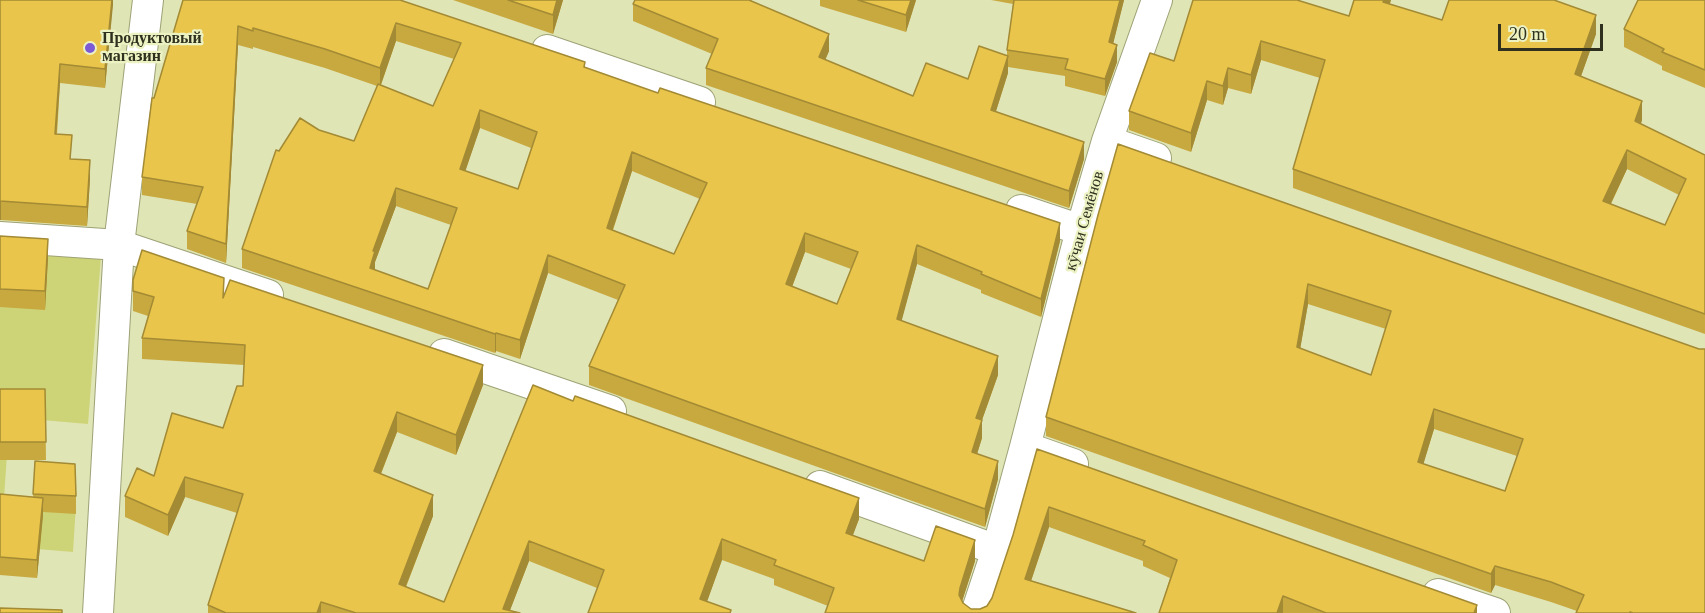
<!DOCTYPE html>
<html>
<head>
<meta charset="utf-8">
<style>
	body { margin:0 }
	#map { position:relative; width:1705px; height:613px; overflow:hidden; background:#e0e5b6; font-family:Georgia,serif }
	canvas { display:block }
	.scale { position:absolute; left:1498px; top:24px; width:105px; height:27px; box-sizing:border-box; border:3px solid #2f311e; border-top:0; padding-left:8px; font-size:18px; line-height:21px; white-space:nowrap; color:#2f311e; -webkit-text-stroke:4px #edf2c3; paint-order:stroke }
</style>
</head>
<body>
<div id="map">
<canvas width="1705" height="613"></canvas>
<div class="scale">20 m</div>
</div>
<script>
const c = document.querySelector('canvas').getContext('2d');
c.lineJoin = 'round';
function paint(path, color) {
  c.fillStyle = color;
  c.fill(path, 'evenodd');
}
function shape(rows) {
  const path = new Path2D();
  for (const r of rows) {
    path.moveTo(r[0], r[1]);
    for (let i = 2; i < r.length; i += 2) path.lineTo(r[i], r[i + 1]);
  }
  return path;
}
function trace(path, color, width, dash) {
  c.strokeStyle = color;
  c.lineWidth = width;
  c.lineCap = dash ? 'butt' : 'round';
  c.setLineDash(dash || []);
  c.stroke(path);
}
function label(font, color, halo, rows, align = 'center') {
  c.font = font + ' Georgia,serif';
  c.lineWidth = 4.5;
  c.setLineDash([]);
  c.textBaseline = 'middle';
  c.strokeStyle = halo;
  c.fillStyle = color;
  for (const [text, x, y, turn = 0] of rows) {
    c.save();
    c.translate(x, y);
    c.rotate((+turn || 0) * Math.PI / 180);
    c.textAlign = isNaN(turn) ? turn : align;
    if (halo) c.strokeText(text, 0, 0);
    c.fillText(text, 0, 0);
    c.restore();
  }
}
const green = shape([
	[40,251,101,256,88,424,30,419,0,394,0,262],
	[0,410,10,411,4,498,76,504,73,552,0,546]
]);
const street = shape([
	[547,50,700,102],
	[1107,141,1156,158],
	[1021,210,1081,230],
	[0,237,119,245,268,295],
	[444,354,611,411],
	[1025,447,1081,230,1107,141,1157,0],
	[820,486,997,550],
	[1438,594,1495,613],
	[98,613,119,245,148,0],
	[976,613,997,550,1025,447,1073,464]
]);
const wall = shape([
	[0,0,113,0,105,88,60,83,57,135,71,159,90,179,87,226,1,220],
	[183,0,400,0,1060,241,1041,317,981,293,981,290,917,264,901,321,998,375,982,420,982,438,977,454,998,479,985,527,589,385,589,366,618,300,548,273,520,359,496,351,495,353,242,268,242,249,279,151,319,130,354,141,377,86,325,68,253,47,253,49,238,45,226,263,187,249,187,231,197,204,142,195,142,177,154,98],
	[396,41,454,59,433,106,381,85],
	[480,128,531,148,518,189,465,171],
	[632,171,700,199,674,254,613,230],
	[396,206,451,225,428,289,375,270,375,262],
	[805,252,851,269,837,304,792,287],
	[453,0,563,0,553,34],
	[635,0,752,0,751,1,829,51,825,60,913,96,968,79,1007,56,1007,50,1013,4,991,0,1124,0,1113,44,1117,62,1105,96,1065,86,1065,76,1008,67,1008,73,996,111,1084,159,1069,208,706,85,706,68,712,54,633,21,633,4],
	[820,0,916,0,906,32,820,6],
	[1354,0,1391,0,1390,4,1442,20,1596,34,1581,76,1642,120,1641,124,1705,155,1705,334,1293,188,1293,169,1320,78,1261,60,1251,94,1228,88,1223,105,1207,100,1191,152,1129,130,1129,111,1174,61,1349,16],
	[1627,169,1679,195,1665,225,1611,204],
	[1705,0,1705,88,1662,70,1662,66,1624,47,1624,29],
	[1098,215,1699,349,1705,613,1576,613,1577,611,1551,602,1495,585,1491,593,1046,436,1046,417],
	[1308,304,1386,329,1371,375,1300,349],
	[1434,429,1517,456,1505,491,1423,464],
	[0,236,48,258,45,310,0,307],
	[133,291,224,296,483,385,456,455,397,432,381,474,433,516,406,587,444,602,533,385,859,519,852,536,924,561,975,561,962,601,963,603,971,609,980,609,987,606,992,598,1013,535,1037,449,1477,613,1159,613,1170,578,1143,566,1143,561,1049,527,1031,581,1136,613,828,606,774,585,774,579,722,560,707,601,731,613,597,588,529,561,510,610,520,613,208,613,208,605,237,513,185,497,168,536,125,517,125,496,223,428,243,386,244,365,142,359,142,338,148,316,133,311],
	[0,389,45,389,46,460,0,460],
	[35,461,76,496,76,514,43,512,37,578,0,575,0,494,33,497]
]);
const shadedWall = shape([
	[112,0,113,0,113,5,105,88,105,69],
	[557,0,563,0,553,34,553,15],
	[911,0,916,0,906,32,906,15],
	[1120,0,1124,0,1109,60,1109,42],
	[1384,0,1391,0,1383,21,1383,2],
	[1596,15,1596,34,1575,93,1575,74],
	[396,23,396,41,380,87,380,68],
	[238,26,238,45,226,263,226,244],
	[829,34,829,51,819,75,819,57],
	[1261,41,1261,60,1251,94,1251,75],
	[1117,45,1117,62,1105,96,1105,79],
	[1008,56,1008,73,991,127,991,110],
	[60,64,60,83,55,153,55,134],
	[1228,68,1228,88,1223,105,1223,86],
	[1207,81,1207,100,1191,152,1191,133],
	[1642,101,1642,120,1635,140,1635,121],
	[480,110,480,128,460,187,460,169],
	[1084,142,1084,159,1069,208,1069,191],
	[1627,150,1627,169,1603,220,1603,201],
	[632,152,632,171,607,247,607,228],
	[90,160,90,179,87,226,87,207],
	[396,188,396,206,375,262,375,270,370,268,373,251],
	[0,201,1,201,1,220,0,220],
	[1060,223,1060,241,1041,317,1041,299],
	[805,233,805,252,786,303,786,284],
	[48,239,48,258,45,310,45,291],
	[917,245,917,264,897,338,897,319],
	[548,255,548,273,520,359,520,340],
	[1308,284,1308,304,1297,367,1297,347],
	[496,333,496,351,495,353,495,334],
	[998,356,998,375,982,420,982,438,972,470,972,452,976,418],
	[483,365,483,385,456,455,456,435],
	[1434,409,1434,429,1418,482,1418,462],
	[397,412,397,432,374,491,374,471],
	[998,461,998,479,985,527,985,509],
	[185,477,185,497,168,536,168,515],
	[433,495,433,516,399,604,399,584],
	[43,498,43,516,37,578,37,560],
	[859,498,859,519,846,554,846,533],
	[1049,507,1049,527,1025,599,1025,579],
	[722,539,722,560,703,613,700,599],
	[975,540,975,561,960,608,959,613,960,588],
	[529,541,529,561,509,613,503,609],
	[1495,566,1495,585,1491,593,1491,574],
	[1283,596,1283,613,1277,613],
	[321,602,321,613,317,613],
	[1477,605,1477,613,1474,613]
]);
const building = shape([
	[0,0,112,0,105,69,60,64,55,134,72,135,70,159,90,160,87,207,0,201,0,0],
	[183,0,400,0,585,62,584,67,658,93,660,88,1060,223,1041,299,981,274,982,272,917,245,897,319,998,356,976,418,982,420,972,452,998,461,985,509,589,366,625,285,548,255,520,340,496,333,495,334,242,249,276,150,279,151,300,118,319,130,354,141,378,84,433,106,461,43,396,23,380,68,325,49,253,28,253,31,238,26,226,244,187,231,203,187,142,177,152,98,154,98,183,0],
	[480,110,537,132,518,189,460,169,480,110],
	[632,152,707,183,674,254,607,228,632,152],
	[396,188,457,208,428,289,370,268,375,251,373,251,396,188],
	[805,233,858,252,837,304,786,284,805,233],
	[508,0,557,0,553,15,508,0],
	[635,0,749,0,829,34,819,57,913,96,926,63,968,79,979,46,1008,56,991,110,1084,142,1069,191,706,68,718,39,633,4,635,0],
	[858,0,911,0,906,15,858,0],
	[1014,0,1120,0,1109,42,1117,45,1105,79,1065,69,1068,59,1007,50,1014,0],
	[1193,0,1297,0,1349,16,1354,0,1384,0,1383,2,1442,20,1449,0,1554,0,1596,15,1575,74,1642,101,1635,121,1705,155,1705,314,1293,169,1325,60,1261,41,1251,75,1228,68,1223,86,1207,81,1191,133,1129,111,1150,53,1174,61,1193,0],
	[1627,150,1686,179,1665,225,1603,201,1627,150],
	[1638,0,1705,0,1705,70,1662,52,1664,49,1624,29,1638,0],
	[1118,144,1699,349,1705,349,1705,613,1633,613,1630,612,1629,613,1576,613,1584,595,1551,582,1495,566,1491,574,1046,417,1098,215,1118,144],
	[1308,284,1391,311,1371,375,1297,347,1308,284],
	[1434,409,1523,439,1505,491,1418,462,1434,409],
	[0,236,48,239,45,291,0,289,0,236],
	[142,250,224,278,223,298,230,280,483,365,456,435,397,412,374,471,433,495,399,584,444,602,533,385,573,401,575,396,859,498,846,533,924,561,936,526,975,540,960,588,959,595,963,603,971,609,980,609,987,606,992,598,1013,535,1037,449,1477,605,1474,613,1326,613,1283,596,1277,613,1159,613,1177,560,1143,545,1145,541,1049,507,1025,579,1136,613,825,613,834,588,774,565,776,560,722,539,700,599,731,610,730,613,588,613,604,570,529,541,503,609,520,613,356,613,321,602,317,613,226,613,208,605,243,494,185,477,168,515,125,496,137,468,154,476,172,413,223,428,237,386,243,386,245,345,142,338,154,297,133,291,133,280,142,250],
	[0,389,45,389,46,442,0,442,0,389],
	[35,461,75,464,76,496,33,494,35,461],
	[0,494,43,498,37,560,0,557,0,494],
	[0,608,62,610,62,613,0,613,0,608]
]);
const markers = [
	[90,48,6,"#7b5ad4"]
];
const poiNames = [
	["Продуктовый",102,39],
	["магазин",102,57]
];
const streetNames = [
	["кӯчаи Семёнов",1085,221,-74]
];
paint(green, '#cdd477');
trace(street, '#9ea276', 32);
trace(street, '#fff', 30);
paint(wall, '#c8a940');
paint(shadedWall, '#a38a34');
paint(building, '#e9c54b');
trace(building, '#a38a34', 1.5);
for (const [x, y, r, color] of markers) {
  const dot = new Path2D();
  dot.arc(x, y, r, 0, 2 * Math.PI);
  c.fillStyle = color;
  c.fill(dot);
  trace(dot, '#edf2c3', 2);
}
label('bold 16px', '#2f311e', '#edf2c3', poiNames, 'left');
label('16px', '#2f311e', '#edf2c3', streetNames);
</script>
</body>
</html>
